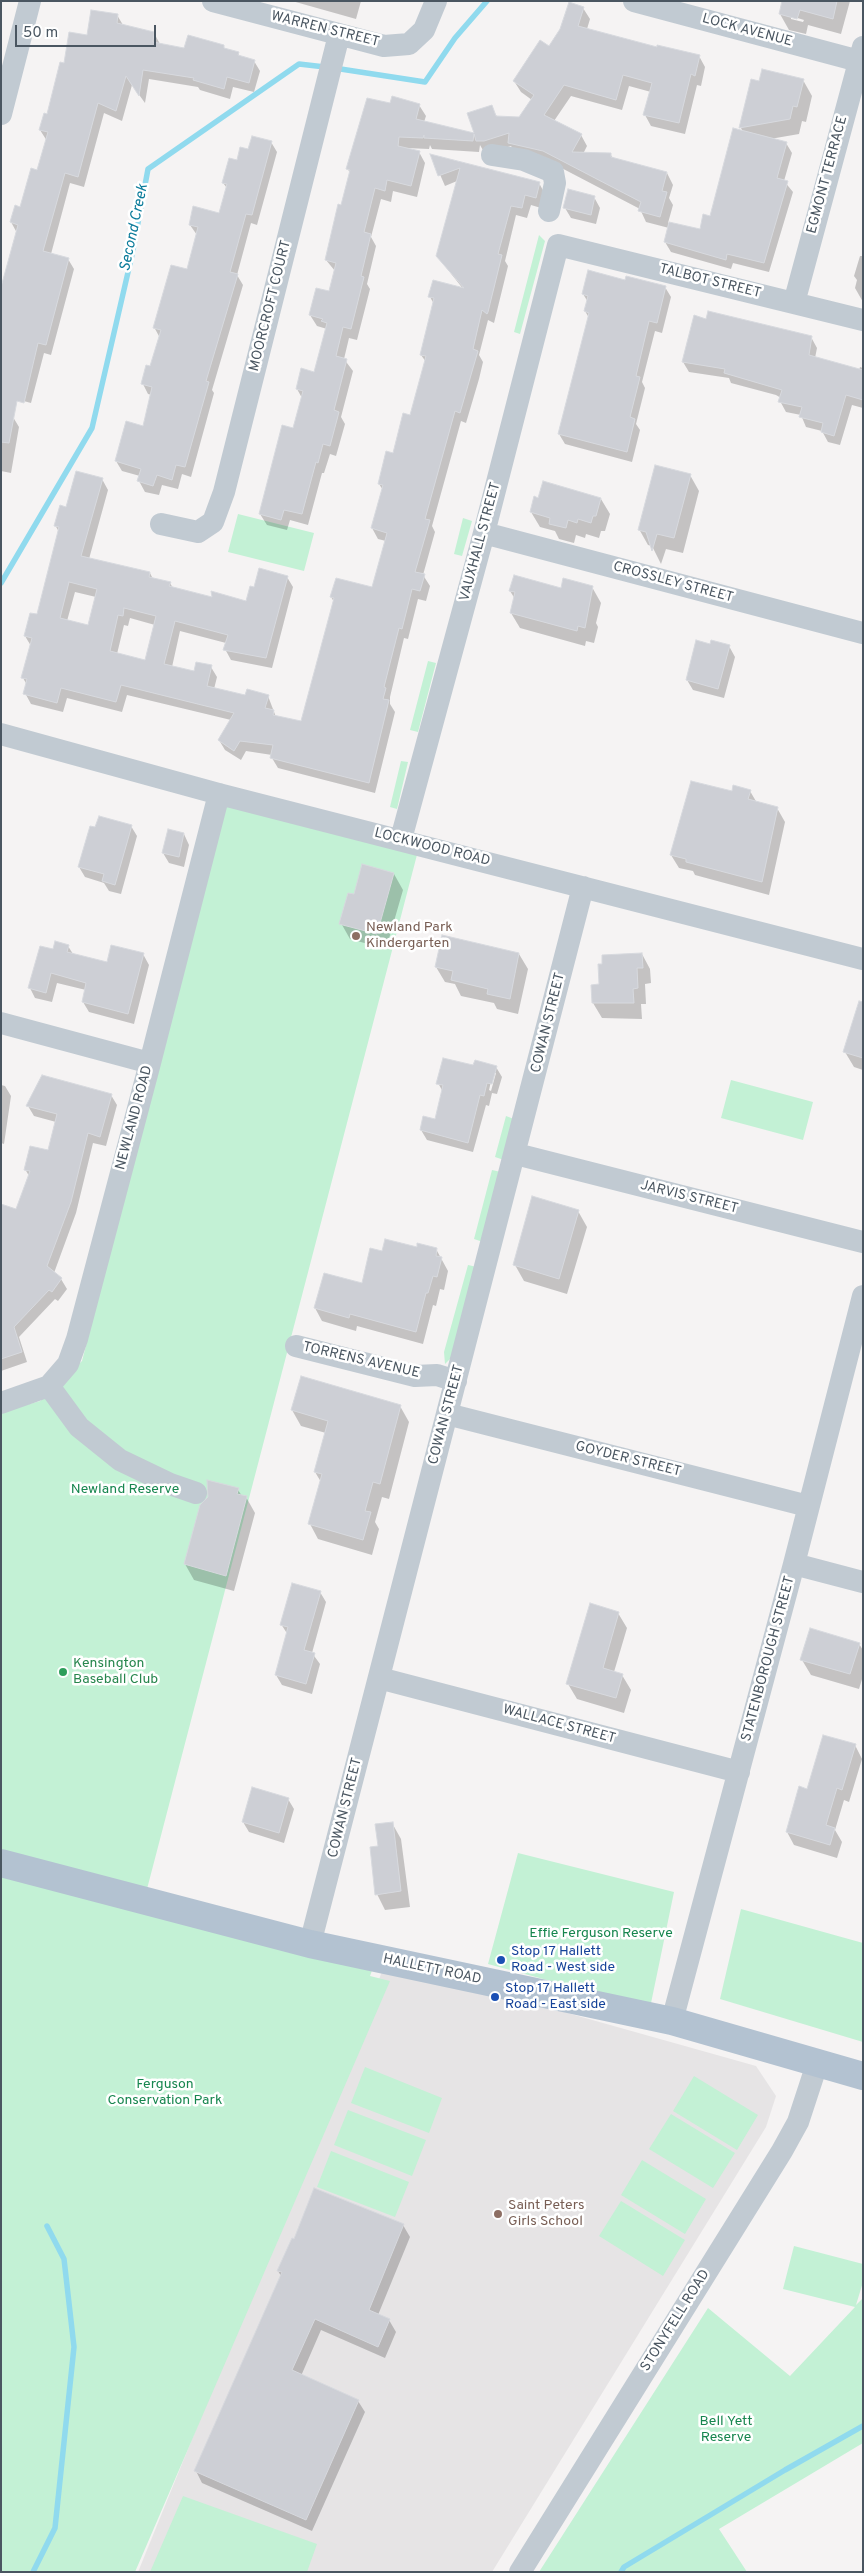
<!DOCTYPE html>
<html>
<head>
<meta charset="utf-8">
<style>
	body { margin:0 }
	#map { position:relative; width:864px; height:2573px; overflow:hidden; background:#f5f3f3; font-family:Overpass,sans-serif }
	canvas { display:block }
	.frame { position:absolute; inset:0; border:2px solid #4a5661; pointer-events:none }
	.scale { position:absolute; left:15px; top:25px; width:141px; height:22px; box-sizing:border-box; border:2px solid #4a5661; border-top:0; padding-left:6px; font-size:15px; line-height:18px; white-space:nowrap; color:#4a5661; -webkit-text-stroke:4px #fff; paint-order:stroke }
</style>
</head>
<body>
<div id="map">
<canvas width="864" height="2573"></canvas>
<div class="frame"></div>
<div class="scale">50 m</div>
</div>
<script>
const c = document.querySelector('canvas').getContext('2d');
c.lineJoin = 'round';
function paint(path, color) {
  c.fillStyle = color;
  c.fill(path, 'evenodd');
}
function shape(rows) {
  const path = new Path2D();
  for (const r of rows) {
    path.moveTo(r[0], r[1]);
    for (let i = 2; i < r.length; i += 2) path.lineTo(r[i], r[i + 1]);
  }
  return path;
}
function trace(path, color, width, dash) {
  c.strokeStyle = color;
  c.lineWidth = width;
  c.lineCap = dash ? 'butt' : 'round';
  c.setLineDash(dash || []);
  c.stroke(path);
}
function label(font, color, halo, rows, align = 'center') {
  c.font = font + ' Overpass,sans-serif';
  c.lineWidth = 5;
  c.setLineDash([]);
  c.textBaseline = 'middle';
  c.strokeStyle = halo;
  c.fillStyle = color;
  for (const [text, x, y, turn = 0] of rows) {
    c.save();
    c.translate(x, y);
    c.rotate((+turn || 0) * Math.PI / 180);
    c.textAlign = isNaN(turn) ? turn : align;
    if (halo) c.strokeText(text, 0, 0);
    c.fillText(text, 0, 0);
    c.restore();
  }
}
const education = shape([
	[386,1962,756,2066,776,2096,766,2127,492,2572,138,2572]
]);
const green = shape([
	[539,235,545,241,520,334,514,332],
	[238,514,314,533,304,571,228,552],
	[463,518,472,521,462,556,454,554],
	[428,661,436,663,418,732,410,730],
	[401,761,408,762,397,809,390,807],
	[226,803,418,851,147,1889,1,1850,1,1412,40,1401,82,1361],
	[731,1080,813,1102,803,1140,721,1118],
	[506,1116,514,1119,504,1160,495,1157],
	[492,1170,501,1172,483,1242,474,1239],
	[468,1265,477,1267,453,1356,445,1364,444,1352],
	[518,1853,674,1892,650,2008,488,1964],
	[1,1876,374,1965,370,1976,390,1981,135,2572,1,2572],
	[741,1909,863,1943,863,2042,720,1999],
	[365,2067,442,2098,429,2133,351,2103],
	[694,2076,758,2115,737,2150,673,2111],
	[348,2110,426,2140,412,2176,334,2145],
	[671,2114,735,2153,713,2188,649,2149],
	[331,2151,409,2182,395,2217,317,2187],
	[642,2160,706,2199,685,2234,621,2195],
	[621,2201,685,2240,663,2276,599,2236],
	[794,2246,863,2264,863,2282,856,2305,863,2298,863,2443,719,2529,747,2572,539,2572,708,2308,790,2376,855,2307,783,2289],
	[183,2496,317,2544,307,2572,150,2572]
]);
const shadow = shape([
	[292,1,361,1,356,19],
	[784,1,850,1,841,34,808,25,806,34,789,30,780,14],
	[791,16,804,20,803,22,791,19],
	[583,8,590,19,587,29,657,49,699,56,705,67,701,86,697,85,685,134,651,126,645,115,651,92,629,86,622,110,571,96,554,121,581,135,587,146,583,154,610,154,613,158,667,173,673,185,669,198,673,205,668,223,700,231,711,218,743,132,741,128,760,83,803,80,812,96,806,122,802,121,799,134,770,139,786,143,792,153,784,181,793,192,769,272,733,263,731,269,671,252,665,242,669,228,646,222,640,209,550,162,516,154,511,146,491,152,484,152,480,145,479,152,432,149,430,145,429,149,406,148,419,152,425,163,417,197,393,191,391,202,381,199,371,237,376,246,367,284,370,289,357,340,349,338,344,359,353,371,341,417,345,424,336,456,330,454,324,473,322,473,308,525,290,520,287,530,267,525,260,514,294,430,302,398,297,389,315,373,327,329,317,326,310,315,329,293,335,271,326,260,350,174,348,169,390,105,419,105,426,116,424,122,476,135,491,107,498,118,519,119,532,100,521,92,514,81,549,47],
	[117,15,123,25,154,33,160,44,185,49,223,46,225,49,238,53,240,57,254,61,260,71,254,92,233,87,230,99,200,90,198,87,149,79,145,103,132,85,122,121,104,113,84,187,70,183,51,254,68,259,74,269,51,355,44,353,31,403,1,395,17,233,11,222,21,208,38,172,47,141,40,130,48,116,65,64,88,37],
	[271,142,277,152,257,225,251,223,237,275,243,285,212,390,214,393,191,477,182,474,178,489,162,485,159,495,145,492,139,481,140,476,122,471,116,461,144,427,152,395,148,394,143,384,151,367,160,338,154,327,188,271,197,235,190,225,220,214,227,188,223,183,238,162,249,151],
	[432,156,539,183,545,194,541,208,531,205,527,218,516,215,505,261,508,266,494,323,488,320,479,355,483,362,479,379,466,423,461,421,432,526,435,532,423,575,430,586,426,601,418,599,408,639,404,638,390,697,390,704,395,712,375,793,278,768,272,758,272,755,246,751,241,760,225,750,219,740,231,720,127,695,122,712,67,698,63,712,31,704,25,693,27,685,23,678,31,646,25,636,38,616,59,532,55,525,67,508,102,479,108,490,89,559,150,573,153,579,170,583,173,588,213,599,247,602,255,588,287,577,293,587,272,668,231,660,225,649,226,643,180,631,172,667,195,673,211,667,217,677,214,689,246,697,268,696,276,717,302,722,334,602,331,597,372,588,386,541,378,539,372,528,383,490,379,484,411,417,426,362,421,355,434,304,430,297,464,290,437,256,457,181,445,186],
	[75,592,96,597,89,627,67,621],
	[130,618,155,625,146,662,117,654,124,625,128,626],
	[594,197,600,208,596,224,571,218,565,208],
	[860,256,863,256,863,302,855,288,857,280,854,276],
	[626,281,665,287,671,297,662,333,655,331,642,382,645,388,636,424,640,430,632,462,565,444,559,434,589,318,585,311,588,302,583,294],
	[707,320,811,337,817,348,815,358,859,370,860,367,863,368,863,408,852,405,840,445,828,442,822,431,806,427,801,415,786,412,780,401,781,398,776,395,731,383,729,378,689,372,683,362],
	[1,415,13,417,19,427,11,473,1,471],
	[690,475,699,491,683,553,666,549,661,564,652,546,648,545,639,529],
	[601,499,610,514,605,531,601,531,599,538,586,534,585,538,576,535,574,543,559,539,555,531,540,527,531,512],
	[592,587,601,603,596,623,598,627,594,643,586,641,585,646,520,628,511,613,515,599,510,591],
	[710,646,729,646,735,657,724,698,693,690,687,680],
	[750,791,757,803,777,808,785,822,769,895,695,875,693,871,679,868,671,855,733,792],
	[131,826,137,836,121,894,109,891,104,883,85,877,79,867],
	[184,834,189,845,184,867,169,863,163,853],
	[363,866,394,874,403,890,386,949,350,939,341,923,354,896],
	[68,946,73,954,108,963,143,954,149,965,134,1024,89,1012,83,1002,86,990,57,983,52,1002,35,998,30,988],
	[519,954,528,969,518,1014,497,1009,494,1003,461,996,455,984,445,982,436,967],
	[642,954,650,969,651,983,645,984,646,1004,641,1004,642,1019,602,1018,593,1003,600,986,604,965],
	[863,1011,863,1070,854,1067,845,1052],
	[474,1067,496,1067,502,1077,497,1094,492,1093,489,1106,486,1105,473,1152,427,1140,421,1130,436,1121,443,1092,438,1083],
	[493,1073,496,1073,491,1091,489,1090],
	[1,1085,5,1086,11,1096,4,1144,1,1143],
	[111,1095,117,1105,106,1146,93,1143,76,1213,54,1273,61,1279,67,1289,58,1301,55,1299,19,1337,27,1362,1,1371,1,1236,16,1210,29,1176,25,1169,49,1152,56,1122,34,1116,28,1106],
	[578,1211,587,1227,567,1294,524,1281,515,1265],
	[418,1249,436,1249,448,1271,444,1290,440,1289,436,1306,433,1305,423,1344,357,1326,356,1331,322,1321,315,1308,362,1285,383,1252],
	[400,1406,409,1422,389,1499,382,1497,375,1522,379,1529,372,1555,318,1539,310,1524,321,1482,315,1472,326,1433,301,1426,292,1410],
	[238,1490,242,1496,246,1497,255,1513,234,1591,194,1580,185,1564],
	[320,1592,326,1602,312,1653,320,1664,312,1694,282,1685,276,1675,288,1635,281,1624],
	[618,1613,627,1628,614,1672,622,1675,631,1690,624,1713,577,1699,568,1684],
	[859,1644,863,1650,863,1676,859,1689,811,1675,802,1660],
	[855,1745,862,1759,849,1802,844,1800,835,1830,842,1842,837,1858,794,1845,787,1832,808,1790],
	[288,1799,294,1809,284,1843,249,1832,243,1822],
	[392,1823,401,1839,410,1907,385,1910,377,1894,379,1847],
	[403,2225,410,2237,378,2315,389,2320,396,2332,385,2358,321,2330,301,2376,358,2401,365,2412,312,2531,202,2483,196,2471,281,2276,278,2271]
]);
const stream = shape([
	[334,68,425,82,455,38,487,1],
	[1,583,92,428,132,255,148,169,299,64,325,67],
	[33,2572,55,2528,74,2347,64,2259,47,2226],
	[621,2572,624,2567,785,2470,863,2426]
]);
const building = shape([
	[782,1,837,1,833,19,800,10,797,19,779,14,782,1],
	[569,2,584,7,578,26,657,47,657,45,700,55,695,76,691,74,679,123,643,115,652,83,623,75,616,100,564,85,544,115,582,134,572,152,611,153,611,157,667,172,662,191,667,192,660,217,638,211,641,202,543,151,508,143,509,133,484,141,476,141,474,134,473,141,424,138,424,135,423,138,399,137,398,146,420,151,411,186,387,180,385,191,375,188,364,232,371,234,361,276,364,277,351,329,343,327,336,356,347,359,334,410,339,412,330,446,323,444,318,463,316,462,302,514,284,510,281,520,259,514,282,425,293,428,303,391,296,389,301,368,314,372,327,323,321,321,323,319,309,315,316,288,329,291,336,263,325,260,338,204,341,205,350,170,346,169,367,98,390,103,392,96,420,104,416,119,474,133,467,113,492,105,496,116,519,117,534,95,513,81,540,40,549,46,560,29,569,2],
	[91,10,118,14,117,23,154,32,153,42,184,48,188,35,224,45,224,48,239,52,238,55,255,60,249,83,227,77,224,89,193,80,194,78,143,70,139,96,126,76,116,111,98,103,78,177,65,173,43,251,69,258,46,345,38,343,24,403,17,401,9,443,1,442,1,287,18,225,10,222,15,205,20,207,31,168,37,170,48,132,39,130,44,113,47,114,60,62,64,63,69,32,87,35,91,10],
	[762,69,804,79,797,107,793,106,790,119,739,128,751,79,759,81,762,69],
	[733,128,787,142,777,178,788,181,764,263,727,254,726,260,664,242,669,222,700,229,703,214,710,216,733,128],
	[252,136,272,141,252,215,246,214,230,272,238,274,206,381,209,382,185,467,176,465,172,480,157,475,153,486,137,481,141,469,115,461,126,421,143,426,152,387,141,384,146,365,150,366,161,330,153,328,171,265,187,269,198,227,189,225,193,206,219,213,227,184,222,183,229,158,237,160,240,147,248,149,252,136],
	[430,154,540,182,536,198,525,195,522,208,511,206,498,254,502,255,488,312,487,314,482,310,473,349,478,351,473,368,460,413,455,411,425,519,430,520,415,572,425,574,420,591,412,589,402,629,399,628,384,687,386,688,383,699,389,700,369,783,270,758,273,745,240,741,234,751,218,740,234,713,121,685,116,702,61,688,57,703,23,694,27,679,21,678,32,638,24,636,30,613,37,614,59,527,54,526,60,505,66,507,76,471,103,478,81,556,150,572,149,577,171,582,169,586,212,597,211,591,246,601,250,586,254,587,259,568,288,576,266,658,223,650,228,635,175,621,164,664,194,671,196,662,212,665,207,686,245,695,247,689,269,695,265,708,274,710,273,715,301,721,334,598,330,597,336,578,372,587,387,533,371,528,383,485,378,484,386,451,393,453,403,413,410,415,426,356,420,355,434,298,428,297,433,280,464,288,436,256,460,168,438,176,430,154],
	[69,582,97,589,88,625,60,618,69,582],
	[124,608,156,616,145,660,110,651,118,615,123,616,124,608],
	[568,189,595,196,591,215,563,208,568,189],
	[588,270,625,280,626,276,666,286,657,323,649,321,636,376,640,377,630,417,635,419,627,452,558,434,589,313,584,311,588,296,582,294,588,270],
	[708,311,812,336,809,355,863,370,863,400,846,395,834,436,821,432,823,423,799,417,802,407,778,402,782,390,724,373,725,369,682,362,694,315,706,319,708,311],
	[655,465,691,474,674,538,657,534,652,551,646,532,638,530,655,465],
	[543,481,601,498,596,516,593,516,591,523,578,519,577,523,568,520,566,528,549,524,550,518,530,512,534,496,538,498,543,481],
	[514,575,561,588,563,578,593,586,585,628,578,626,577,631,510,613,515,592,509,591,514,575],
	[696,640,710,644,711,640,730,645,718,689,686,680,696,640],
	[691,781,732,791,733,785,751,790,748,799,778,807,762,882,686,862,686,859,670,855,691,781],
	[99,816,132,825,115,885,102,881,104,874,78,867,90,826,95,827,99,816],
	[168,829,184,833,179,857,162,853,168,829],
	[362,864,394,873,377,934,339,924,348,893,354,894,362,864],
	[442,935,519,953,510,999,487,994,488,989,451,980,453,971,435,967,442,935],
	[55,941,69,945,67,952,107,962,111,945,144,953,128,1014,82,1002,86,983,51,973,46,993,28,988,40,946,53,949,55,941],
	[642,953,643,968,637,968,638,988,633,989,634,1003,592,1003,591,985,599,984,598,964,602,964,602,955,642,953],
	[859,1001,863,1002,863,1058,843,1052,859,1001],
	[443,1058,473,1065,475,1060,497,1066,492,1084,487,1083,484,1096,480,1095,468,1143,420,1130,423,1116,435,1119,443,1085,436,1084,443,1058],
	[42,1075,112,1094,100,1137,88,1133,71,1202,47,1266,62,1278,52,1292,49,1290,14,1327,22,1352,1,1359,1,1204,16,1209,30,1171,24,1170,30,1146,48,1150,57,1114,26,1106,42,1075],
	[532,1196,579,1210,559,1279,513,1265,532,1196],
	[385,1239,417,1247,417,1243,437,1248,436,1256,442,1257,437,1277,433,1276,428,1293,426,1293,416,1332,350,1314,349,1318,314,1308,324,1273,362,1283,370,1248,382,1251,385,1239],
	[301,1376,401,1405,380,1484,373,1482,365,1511,371,1512,363,1540,308,1524,322,1474,314,1472,328,1421,291,1410,301,1376],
	[207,1480,239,1488,237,1494,247,1496,226,1576,184,1564,200,1505,208,1497,207,1480],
	[292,1583,321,1591,304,1650,315,1653,306,1684,275,1675,288,1627,280,1625,292,1583],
	[590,1603,619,1612,603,1668,623,1674,616,1698,566,1684,590,1603],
	[810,1628,860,1643,850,1674,800,1660,810,1628],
	[823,1735,856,1744,842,1790,837,1788,826,1825,835,1828,830,1845,786,1832,799,1786,807,1789,823,1735],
	[252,1787,289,1798,279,1833,242,1822,252,1787],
	[393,1822,401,1891,375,1895,370,1847,378,1846,375,1824,393,1822],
	[314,2188,404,2224,369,2310,390,2319,378,2347,315,2319,292,2370,359,2400,306,2520,194,2471,282,2272,277,2271,292,2238,294,2239,314,2188]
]);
const minor = shape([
	[213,1,384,46,409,44,424,30,436,1],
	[634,1,859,61],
	[1,114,30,1],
	[492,155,524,160,553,172,555,183,549,211],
	[794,303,863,47],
	[161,524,198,532,213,522,224,492,339,35],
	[484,533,863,633],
	[1,734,219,794,863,959],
	[401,839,484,533,558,245,863,320],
	[1,1023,150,1063],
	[516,1154,863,1242],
	[296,1346,415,1376,437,1375,456,1381],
	[49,1386,79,1427,120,1460,170,1484,196,1493],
	[1,1403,49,1386,68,1364,77,1339,150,1063,219,794],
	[447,1414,808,1506],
	[794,1564,863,1582],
	[379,1678,739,1772],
	[310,1944,583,887],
	[672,2021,794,1564,863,1296],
	[520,2572,782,2151,798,2122,817,2064]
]);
const major = shape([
	[1,1863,310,1944,672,2021,863,2076]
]);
const markers = [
	[356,936,5,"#8d6e63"],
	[63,1672,5,"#2e9e5b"],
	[501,1960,5,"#1a4fb4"],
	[495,1997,5,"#1a4fb4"],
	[498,2214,5,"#8d6e63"]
];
const streetNames = [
	["WARREN STREET",325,30,14],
	["LOCK AVENUE",747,31,15],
	["EGMONT TERRACE",828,175,-75],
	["TALBOT STREET",710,282,14],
	["MOORCROFT COURT",271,306,-76],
	["VAUXHALL STREET",481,542,-75],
	["CROSSLEY STREET",673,583,15],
	["LOCKWOOD ROAD",432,848,14],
	["COWAN STREET",549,1023,-76],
	["NEWLAND ROAD",135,1118,-75],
	["JARVIS STREET",689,1198,14],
	["TORRENS AVENUE",361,1361,13],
	["COWAN STREET",447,1415,-75],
	["GOYDER STREET",628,1460,14],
	["STATENBOROUGH STREET",769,1659,-75],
	["WALLACE STREET",559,1725,15],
	["COWAN STREET",346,1808,-76],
	["HALLETT ROAD",432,1970,12],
	["STONYFELL ROAD",676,2321,-58]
];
const educationNames = [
	["Newland Park",366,928],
	["Kindergarten",366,944],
	["Saint Peters",508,2206],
	["Girls School",508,2222]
];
const parkNames = [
	["Newland Reserve",125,1490],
	["Effie Ferguson Reserve",601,1934],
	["Ferguson",165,2085],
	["Conservation Park",165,2101],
	["Bell Yett",726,2422],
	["Reserve",726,2438]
];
const leisureNames = [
	["Kensington",73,1664],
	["Baseball Club",73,1680]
];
const transitNames = [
	["Stop 17 Hallett",511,1952],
	["Road - West side",511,1968],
	["Stop 17 Hallett",505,1989],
	["Road - East side",505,2005]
];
const waterNames = [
	["Second Creek",135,228,-78]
];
paint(education, '#e6e4e5');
paint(green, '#c3f1d5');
paint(shadow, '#0003');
trace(stream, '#90daee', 5.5);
paint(building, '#cdcfd5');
trace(building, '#d7d9de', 1);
trace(minor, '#c1cad2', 22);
trace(major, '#b3c2d1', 28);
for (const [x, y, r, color] of markers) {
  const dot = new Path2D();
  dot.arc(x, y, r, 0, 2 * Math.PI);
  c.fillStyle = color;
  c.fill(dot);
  trace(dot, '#fff', 2);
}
label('14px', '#4a5661', '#fff', streetNames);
label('14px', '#785e54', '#fff', educationNames, 'left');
label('14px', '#17864f', '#fff', parkNames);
label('14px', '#27864d', '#fff', leisureNames, 'left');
label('14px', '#164399', '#fff', transitNames, 'left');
label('italic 15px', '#0c7c9b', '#fff', waterNames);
</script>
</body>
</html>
